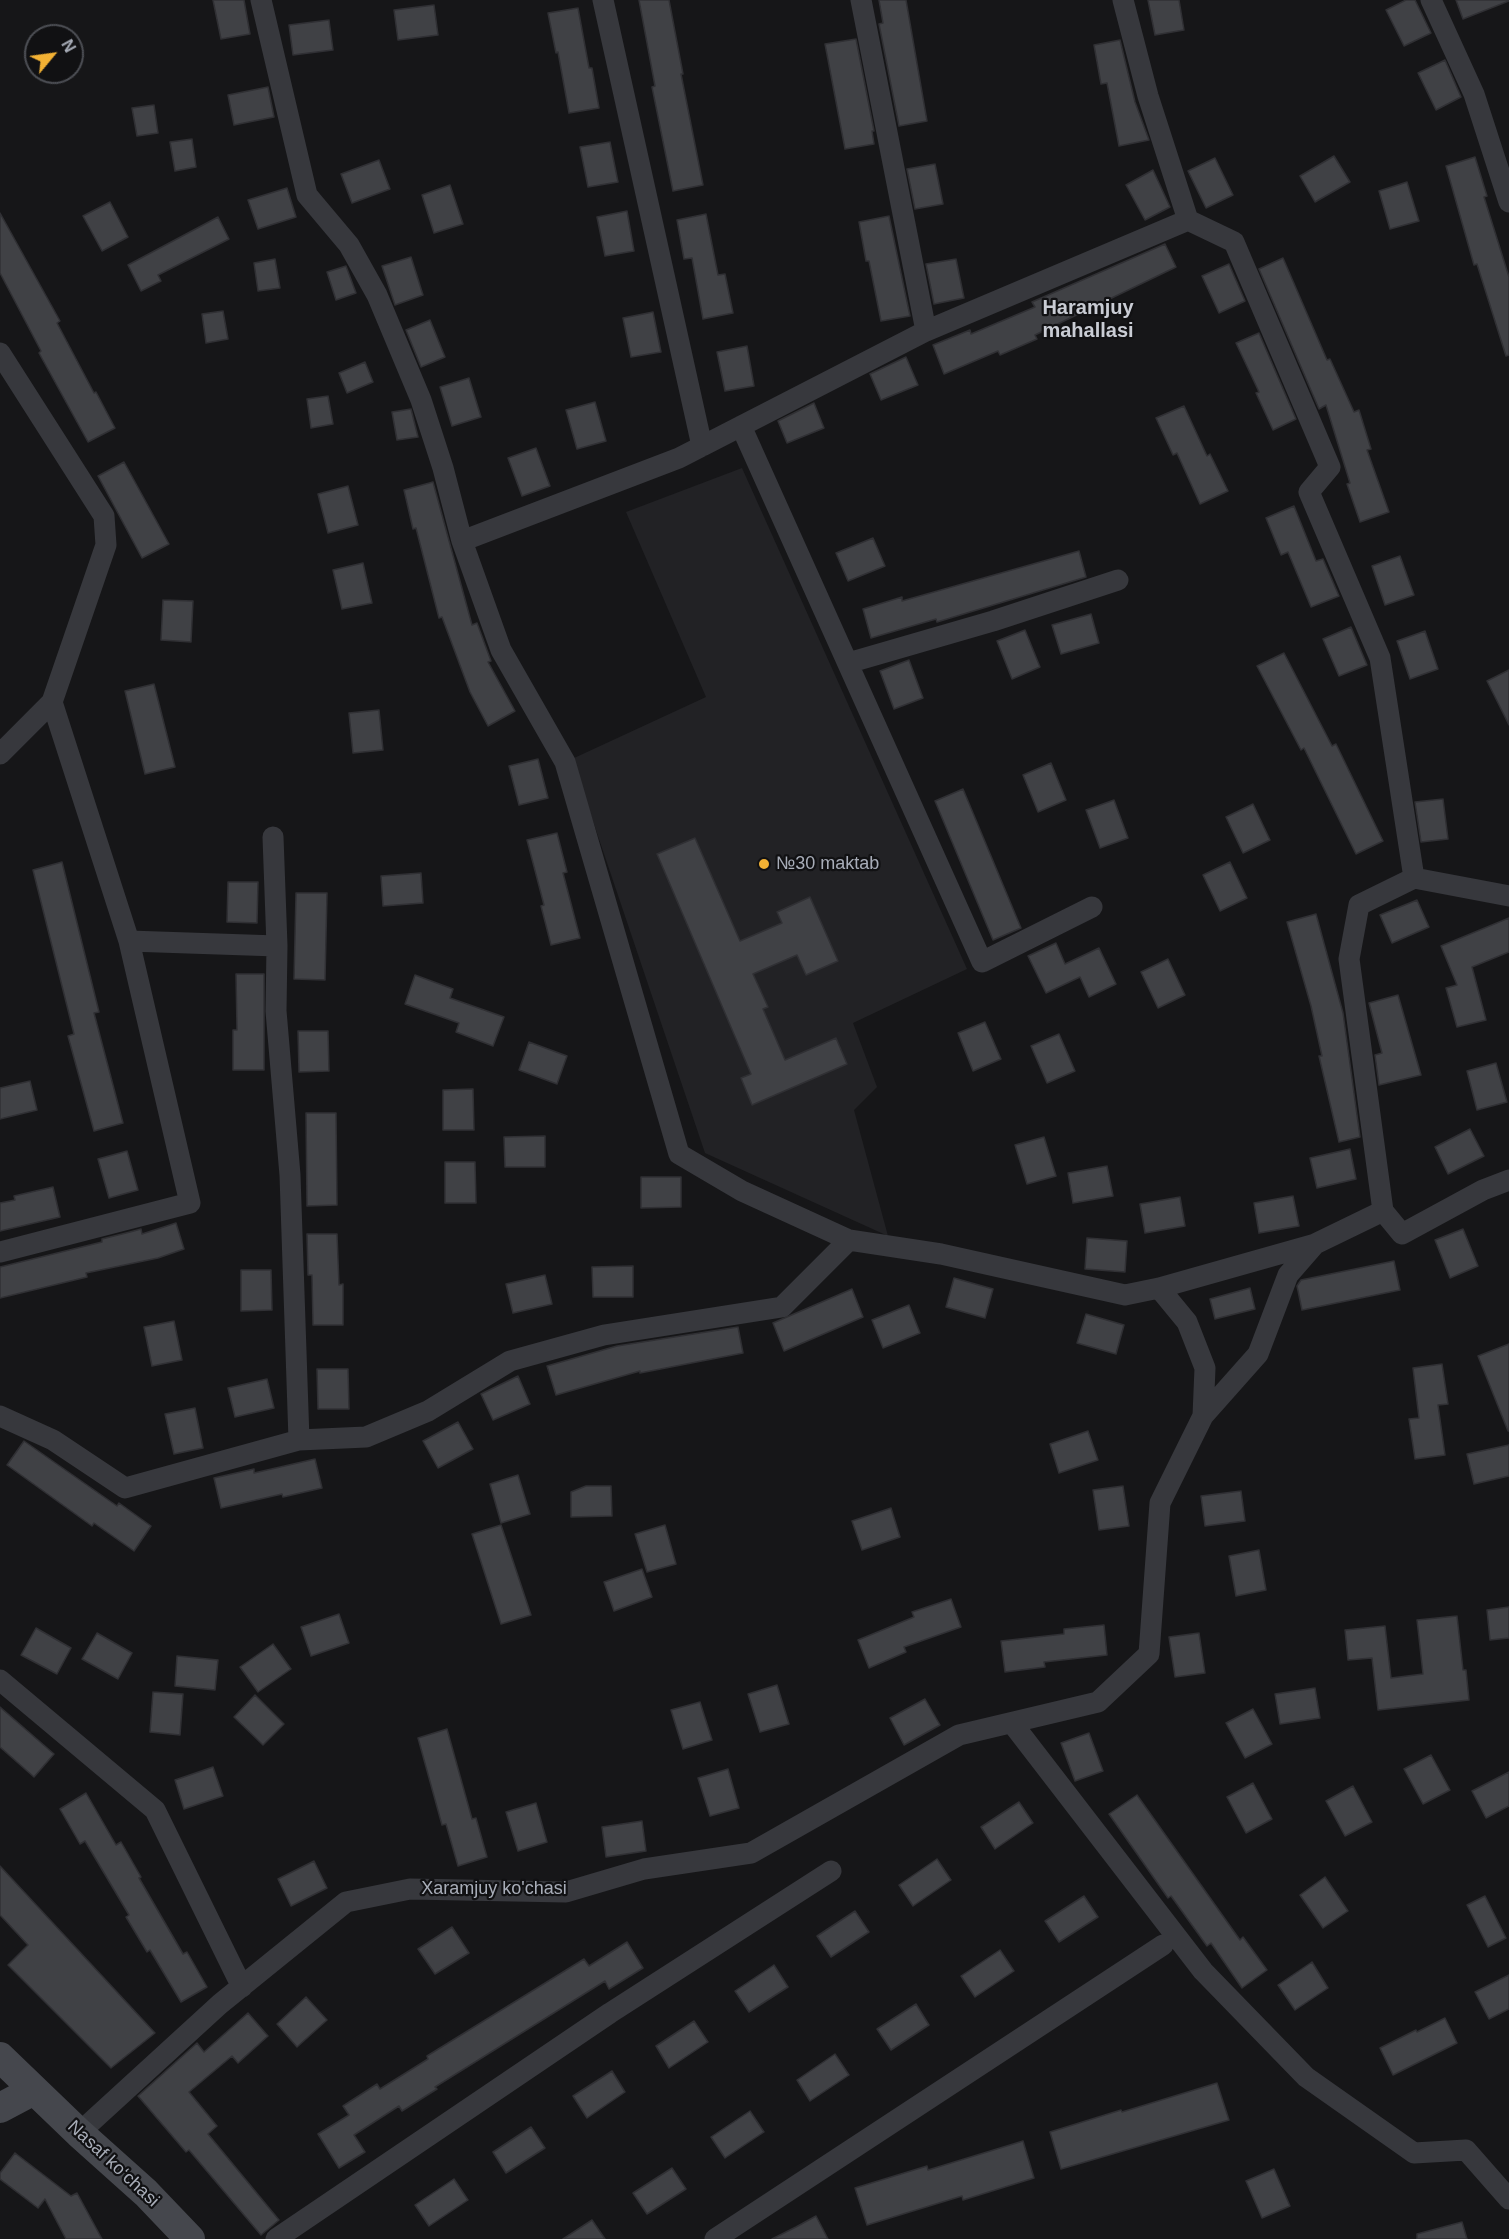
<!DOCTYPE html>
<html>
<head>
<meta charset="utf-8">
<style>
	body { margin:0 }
	#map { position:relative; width:1509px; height:2239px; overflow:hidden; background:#161618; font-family:Helvetica,sans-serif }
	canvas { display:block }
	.north { position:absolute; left:24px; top:24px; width:60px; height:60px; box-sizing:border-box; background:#111113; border:2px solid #4d4f55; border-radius:50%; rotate:61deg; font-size:16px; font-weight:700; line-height:24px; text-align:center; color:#a8adb8 }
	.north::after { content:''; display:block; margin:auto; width:21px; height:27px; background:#f2b134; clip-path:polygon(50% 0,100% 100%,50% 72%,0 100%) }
</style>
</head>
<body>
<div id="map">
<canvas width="1509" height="2239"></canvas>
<div class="north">N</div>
</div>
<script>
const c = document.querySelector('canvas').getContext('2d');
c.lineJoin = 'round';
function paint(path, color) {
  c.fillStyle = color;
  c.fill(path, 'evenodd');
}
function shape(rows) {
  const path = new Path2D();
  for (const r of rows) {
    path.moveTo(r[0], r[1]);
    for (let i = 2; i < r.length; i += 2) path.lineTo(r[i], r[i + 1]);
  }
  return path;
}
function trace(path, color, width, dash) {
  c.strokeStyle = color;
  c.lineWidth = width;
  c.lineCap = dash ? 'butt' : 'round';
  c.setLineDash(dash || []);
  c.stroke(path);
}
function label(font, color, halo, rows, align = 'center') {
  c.font = font + ' Helvetica,sans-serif';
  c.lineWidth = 4.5;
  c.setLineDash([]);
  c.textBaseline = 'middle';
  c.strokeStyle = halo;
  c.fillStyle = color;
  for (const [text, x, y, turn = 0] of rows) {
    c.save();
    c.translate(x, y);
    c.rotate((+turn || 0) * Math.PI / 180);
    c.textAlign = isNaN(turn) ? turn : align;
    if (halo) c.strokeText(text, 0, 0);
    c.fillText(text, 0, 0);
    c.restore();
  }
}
const built = shape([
	[742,468,967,969,853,1023,877,1087,854,1110,888,1236,705,1153,572,759,706,697,626,512]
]);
const building = shape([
	[213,0,244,0,250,34,221,39,213,0],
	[639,0,669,0,683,74,681,74,703,185,673,191,652,87,655,86,639,0],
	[879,0,906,0,927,121,899,126,881,34,879,24,883,23,879,0],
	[1148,0,1179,0,1184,30,1155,35,1148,0],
	[1406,0,1415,0,1431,33,1404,46,1386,10,1406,0],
	[1456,0,1509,0,1509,1,1463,19,1456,0],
	[434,5,438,35,398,40,394,10,434,5],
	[578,8,589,68,592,68,599,108,569,113,558,52,556,53,548,13,578,8],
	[329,20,333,50,293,55,289,25,329,20],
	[856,39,874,131,872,131,874,144,845,149,825,44,856,39],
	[1120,40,1135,102,1149,140,1119,146,1107,83,1101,84,1094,45,1120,40],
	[1445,60,1461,97,1436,110,1418,73,1445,60],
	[268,87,274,117,234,125,228,95,268,87],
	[154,105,158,133,137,136,132,108,154,105],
	[192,139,196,167,175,171,170,142,192,139],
	[610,142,618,182,588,187,580,147,610,142],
	[1334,156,1350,182,1315,202,1300,176,1334,156],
	[1475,157,1487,196,1484,197,1509,277,1509,355,1506,356,1477,264,1474,265,1446,166,1475,157],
	[1215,158,1233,195,1206,208,1188,171,1215,158],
	[379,160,390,189,352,203,341,174,379,160],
	[935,164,943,204,915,209,907,169,935,164],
	[1153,170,1170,207,1145,220,1126,185,1153,170],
	[1407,182,1419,221,1390,229,1379,191,1407,182],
	[450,185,463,224,434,233,422,195,450,185],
	[287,188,296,217,258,229,248,200,287,188],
	[110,202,128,237,102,251,83,216,110,202],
	[627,211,634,251,605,256,597,217,627,211],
	[0,213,60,321,57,323,94,393,96,392,115,428,88,442,39,353,41,351,0,273,0,213],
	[706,214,718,275,725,274,733,313,703,319,692,258,684,259,677,220,706,214],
	[889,216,910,316,881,321,869,261,866,261,859,222,889,216],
	[218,217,229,239,158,275,161,281,141,291,128,265,218,217],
	[1165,244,1176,267,1035,335,1037,339,1000,355,998,351,944,374,933,345,970,330,971,334,1035,307,1032,302,1165,244],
	[411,257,423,295,395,305,382,266,411,257],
	[1283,258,1327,360,1330,359,1354,412,1359,410,1371,449,1367,450,1389,512,1360,522,1347,484,1350,483,1326,405,1319,409,1259,269,1283,258],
	[275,259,280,288,258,291,254,263,275,259],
	[956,259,964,298,934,304,926,264,956,259],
	[1229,264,1245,301,1219,313,1202,276,1229,264],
	[346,266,356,293,336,300,327,272,346,266],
	[223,311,228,339,206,343,202,314,223,311],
	[653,312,661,352,631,357,623,318,653,312],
	[430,320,445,357,421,367,406,330,430,320],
	[1259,333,1296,419,1273,430,1256,393,1259,392,1236,343,1259,333],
	[747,346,754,386,725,391,717,352,747,346],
	[906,357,918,385,881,400,870,374,906,357],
	[365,362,373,382,347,393,339,373,365,362],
	[469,378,481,417,452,426,440,387,469,378],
	[328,396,333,424,311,428,307,399,328,396],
	[595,402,606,441,577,449,566,410,595,402],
	[814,403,824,428,787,443,778,421,814,403],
	[1184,406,1207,456,1210,454,1228,491,1200,504,1177,453,1173,455,1156,418,1184,406],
	[411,409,418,437,397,440,392,412,411,409],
	[536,448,550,486,522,496,508,458,536,448],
	[124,462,169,544,142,558,98,476,124,462],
	[433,482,472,625,477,623,491,661,488,662,515,711,488,726,470,692,442,617,439,618,416,528,413,529,404,490,433,482],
	[348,486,358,525,328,533,318,494,348,486],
	[1294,506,1316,561,1323,559,1339,596,1311,607,1288,552,1281,555,1266,518,1294,506],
	[873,538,885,566,848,581,836,553,873,538],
	[1079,551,1086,577,937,622,936,619,871,638,863,609,902,597,902,601,1079,551],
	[1400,556,1414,595,1385,605,1372,566,1400,556],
	[363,563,372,603,342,609,333,570,363,563],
	[163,600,193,601,191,642,161,640,163,600],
	[1091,614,1099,643,1061,654,1052,625,1091,614],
	[1351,627,1367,665,1339,676,1323,639,1351,627],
	[1025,630,1040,667,1012,679,997,641,1025,630],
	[1425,631,1438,669,1410,679,1397,641,1425,631],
	[1284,653,1332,746,1336,744,1383,841,1356,854,1304,748,1301,750,1257,666,1284,653],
	[909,660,923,698,894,709,880,671,909,660],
	[1509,670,1509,725,1487,681,1509,670],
	[154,684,175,767,145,774,125,691,154,684],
	[379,710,383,750,353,753,349,713,379,710],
	[538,759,548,798,519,805,509,766,538,759],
	[1051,763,1066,800,1038,812,1023,775,1051,763],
	[963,789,1021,928,993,940,935,801,963,789],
	[1443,799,1448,839,1421,842,1415,802,1443,799],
	[1114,800,1128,838,1100,848,1086,810,1114,800],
	[1253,804,1270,840,1243,853,1226,817,1253,804],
	[557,833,567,872,563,873,580,938,551,945,541,906,544,905,527,840,557,833],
	[695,838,740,941,782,923,777,912,810,897,838,961,806,975,797,955,753,974,768,1007,763,1009,785,1060,836,1038,847,1064,752,1105,741,1078,751,1074,657,854,695,838],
	[62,862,99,1012,94,1013,123,1123,94,1131,68,1036,74,1034,33,870,62,862],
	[1230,862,1247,898,1220,911,1203,875,1230,862],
	[421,873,423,903,383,906,381,876,421,873],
	[228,882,258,882,257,923,227,922,228,882],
	[296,893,327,893,325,980,294,979,296,893],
	[1417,900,1429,927,1392,943,1380,915,1417,900],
	[1316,914,1343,1013,1360,1137,1339,1142,1319,1056,1322,1056,1311,1006,1287,922,1316,914],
	[1509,918,1509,952,1472,967,1486,1020,1457,1027,1446,988,1457,985,1441,946,1509,918],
	[1056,943,1065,964,1099,948,1116,984,1089,997,1080,977,1046,993,1028,956,1056,943],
	[1168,959,1185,995,1158,1008,1141,972,1168,959],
	[236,974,264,974,264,1070,233,1070,233,1030,237,1030,236,974],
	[415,975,453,989,450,998,504,1017,493,1046,456,1032,459,1023,405,1004,415,975],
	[1398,995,1421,1075,1379,1085,1375,1055,1382,1053,1369,1003,1398,995],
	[985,1022,1001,1059,973,1071,958,1033,985,1022],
	[298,1031,328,1031,329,1071,299,1072,298,1031],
	[1059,1034,1075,1071,1047,1083,1031,1046,1059,1034],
	[529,1042,567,1056,557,1084,519,1070,529,1042],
	[1496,1063,1507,1102,1477,1110,1467,1071,1496,1063],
	[30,1081,37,1110,0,1119,0,1088,30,1081],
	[473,1089,474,1130,443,1130,443,1090,473,1089],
	[306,1113,336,1113,337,1205,307,1206,306,1113],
	[1470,1129,1484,1156,1448,1174,1435,1147,1470,1129],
	[545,1136,545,1167,505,1167,504,1137,545,1136],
	[1044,1137,1056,1176,1027,1184,1015,1145,1044,1137],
	[1350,1149,1356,1179,1317,1188,1310,1158,1350,1149],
	[127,1151,138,1190,109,1198,98,1159,127,1151],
	[445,1162,475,1162,476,1203,445,1203,445,1162],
	[1107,1166,1113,1196,1073,1203,1068,1173,1107,1166],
	[641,1177,681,1177,681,1207,641,1208,641,1177],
	[53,1187,60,1217,0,1231,0,1203,15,1200,14,1196,53,1187],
	[1293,1196,1299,1226,1259,1233,1254,1203,1293,1196],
	[1180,1197,1185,1226,1145,1233,1140,1204,1180,1197],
	[176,1223,184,1249,158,1258,86,1273,87,1277,0,1298,0,1267,102,1242,102,1239,130,1232,141,1229,142,1234,176,1223],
	[1463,1229,1478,1266,1450,1278,1435,1240,1463,1229],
	[307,1234,337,1234,339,1285,343,1284,343,1325,313,1325,312,1275,308,1275,307,1234],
	[1087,1238,1127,1241,1125,1272,1085,1269,1087,1238],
	[1394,1261,1400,1290,1302,1310,1297,1286,1301,1280,1394,1261],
	[633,1266,633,1297,593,1297,592,1267,633,1266],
	[241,1270,271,1270,272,1310,241,1311,241,1270],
	[545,1275,552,1304,513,1313,506,1284,545,1275],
	[954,1278,993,1289,985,1318,946,1307,954,1278],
	[1250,1288,1255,1309,1215,1319,1210,1299,1250,1288],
	[852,1289,863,1317,784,1351,773,1323,852,1289],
	[909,1305,920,1333,883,1348,872,1320,909,1305],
	[1086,1314,1124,1325,1116,1354,1077,1343,1086,1314],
	[174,1321,182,1360,152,1366,144,1327,174,1321],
	[738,1327,743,1353,640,1373,640,1371,556,1395,547,1366,617,1346,738,1327],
	[1509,1344,1509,1431,1508,1431,1478,1356,1509,1344],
	[1442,1364,1448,1404,1438,1405,1445,1455,1415,1459,1409,1419,1419,1418,1413,1368,1442,1364],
	[317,1369,348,1369,349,1409,318,1409,317,1369],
	[518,1376,530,1404,493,1420,481,1394,518,1376],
	[267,1379,274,1408,235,1417,228,1388,267,1379],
	[195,1408,203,1448,174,1454,165,1414,195,1408],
	[458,1422,473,1449,438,1468,423,1441,458,1422],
	[1088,1431,1098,1460,1059,1473,1050,1444,1088,1431],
	[24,1441,117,1506,119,1503,151,1526,134,1551,94,1523,92,1526,7,1465,24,1441],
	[1509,1445,1509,1476,1474,1484,1467,1454,1509,1445],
	[315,1459,322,1488,283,1497,282,1494,221,1508,214,1478,254,1469,254,1473,315,1459],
	[518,1475,530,1514,501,1523,490,1484,518,1475],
	[586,1486,611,1486,612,1516,571,1517,571,1492,586,1486],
	[1123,1486,1129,1526,1099,1530,1093,1490,1123,1486],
	[1241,1491,1245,1521,1205,1526,1201,1496,1241,1491],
	[891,1508,900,1537,862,1550,852,1521,891,1508],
	[501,1525,531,1615,501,1624,472,1534,501,1525],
	[665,1525,676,1564,647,1572,635,1534,665,1525],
	[1259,1550,1266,1590,1236,1596,1229,1556,1259,1550],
	[642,1569,652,1597,614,1611,604,1582,642,1569],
	[951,1599,961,1627,904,1647,906,1652,869,1668,858,1640,914,1617,912,1612,951,1599],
	[1509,1607,1509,1638,1490,1640,1487,1610,1509,1607],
	[339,1614,349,1643,311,1656,301,1627,339,1614],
	[1457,1616,1463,1670,1466,1670,1469,1700,1378,1710,1372,1658,1348,1660,1345,1630,1385,1626,1391,1678,1423,1674,1417,1620,1457,1616],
	[1104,1625,1107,1655,1044,1662,1045,1667,1005,1672,1001,1641,1064,1634,1064,1629,1104,1625],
	[36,1628,71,1648,57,1674,21,1655,36,1628],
	[97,1633,132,1653,118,1679,82,1659,97,1633],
	[1199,1633,1205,1673,1175,1677,1169,1637,1199,1633],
	[273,1644,291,1669,258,1692,240,1667,273,1644],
	[177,1656,218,1660,215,1690,175,1686,177,1656],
	[777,1685,789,1724,760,1732,748,1694,777,1685],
	[1315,1688,1320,1718,1280,1724,1275,1694,1315,1688],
	[153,1692,183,1694,180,1735,150,1732,153,1692],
	[255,1695,284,1724,263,1745,234,1717,255,1695],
	[925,1699,940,1725,904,1745,890,1718,925,1699],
	[700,1702,712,1740,683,1749,671,1710,700,1702],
	[0,1707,54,1754,34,1777,0,1747,0,1707],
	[1253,1709,1272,1744,1245,1758,1226,1723,1253,1709],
	[447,1729,472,1819,476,1818,487,1857,458,1866,446,1824,442,1825,418,1738,447,1729],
	[1089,1733,1103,1771,1075,1781,1061,1743,1089,1733],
	[1431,1755,1450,1790,1423,1804,1404,1769,1431,1755],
	[213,1767,223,1796,184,1809,175,1780,213,1767],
	[728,1769,739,1808,710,1816,698,1778,728,1769],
	[1509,1772,1509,1806,1486,1818,1472,1791,1509,1772],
	[1253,1783,1272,1819,1246,1833,1227,1797,1253,1783],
	[1353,1786,1372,1822,1345,1836,1326,1801,1353,1786],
	[86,1793,116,1845,121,1842,141,1877,139,1878,183,1954,187,1952,207,1987,181,2002,150,1950,147,1952,126,1917,129,1915,85,1841,80,1844,60,1809,86,1793],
	[1137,1795,1240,1940,1243,1937,1267,1970,1242,1988,1211,1943,1207,1946,1171,1896,1168,1898,1109,1814,1137,1795],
	[1019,1802,1033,1823,995,1849,981,1827,1019,1802],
	[536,1803,547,1842,518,1851,506,1812,536,1803],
	[642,1821,646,1851,606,1857,602,1827,642,1821],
	[937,1859,951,1880,913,1906,899,1885,937,1859],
	[314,1861,327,1888,291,1906,278,1879,314,1861],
	[0,1866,155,2033,111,2068,8,1965,28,1945,0,1915,0,1866],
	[1325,1877,1348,1911,1323,1928,1300,1895,1325,1877],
	[1084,1896,1098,1917,1059,1942,1045,1921,1084,1896],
	[1485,1896,1506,1938,1488,1947,1467,1905,1485,1896],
	[855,1911,869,1932,831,1957,817,1936,855,1911],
	[452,1927,469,1953,435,1974,418,1949,452,1927],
	[627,1942,643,1968,609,1989,605,1981,435,2087,437,2089,402,2111,399,2106,354,2135,365,2152,339,2168,318,2134,349,2115,343,2106,377,2084,380,2089,428,2059,427,2056,584,1959,589,1966,627,1942],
	[1000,1950,1014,1971,975,1997,961,1976,1000,1950],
	[1312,1962,1328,1988,1295,2010,1278,1985,1312,1962],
	[774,1965,788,1987,749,2012,735,1991,774,1965],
	[1509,1975,1509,2009,1489,2019,1475,1992,1509,1975],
	[306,1997,327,2020,297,2047,277,2024,306,1997],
	[916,2004,929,2025,891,2050,877,2029,916,2004],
	[248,2013,268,2036,238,2063,232,2056,189,2092,217,2126,208,2134,279,2220,261,2235,189,2150,186,2152,138,2096,197,2043,204,2052,248,2013],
	[1445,2018,1457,2043,1393,2075,1380,2048,1416,2030,1417,2032,1445,2018],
	[694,2021,708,2042,669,2068,656,2046,694,2021],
	[835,2054,849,2075,810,2101,797,2080,835,2054],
	[612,2071,625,2092,587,2118,573,2096,612,2071],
	[1217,2083,1229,2120,1061,2169,1050,2132,1121,2110,1122,2112,1217,2083],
	[750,2111,764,2132,725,2158,711,2137,750,2111],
	[531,2127,545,2148,506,2173,493,2152,531,2127],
	[1023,2141,1034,2178,963,2200,962,2196,867,2225,855,2188,927,2166,928,2170,1023,2141],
	[15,2153,71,2196,77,2193,102,2239,66,2239,45,2199,38,2208,0,2179,0,2173,15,2153],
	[672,2168,686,2189,647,2214,633,2193,672,2168],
	[1274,2169,1290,2206,1262,2218,1246,2181,1274,2169],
	[454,2179,468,2200,429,2226,415,2205,454,2179],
	[816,2216,828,2239,772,2239,796,2227,816,2216],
	[592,2220,605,2239,563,2239,592,2220],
	[1462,2222,1467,2239,1417,2239,1417,2234,1462,2222]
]);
const minor = shape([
	[261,0,307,195,349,245,377,295,421,400,443,468,462,541,501,650,565,762,679,1154,742,1191,849,1240,941,1254,1125,1295,1159,1288],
	[603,0,702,446],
	[861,0,926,331],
	[1123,0,1148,96,1188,220,1234,242,1330,467,1309,492,1380,658,1414,878],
	[1431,0,1474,94,1509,202],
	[0,353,104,516,106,545,52,702,0,754],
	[741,426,982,962,1092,907],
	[462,541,679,458,926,331,1188,220],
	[848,663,993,621,1118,580],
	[273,837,277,946,276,1011,290,1175,299,1440],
	[1509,896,1414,878,1359,905,1349,959,1383,1211,1402,1234,1483,1190,1509,1180],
	[129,941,277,946],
	[0,1252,190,1203,129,941,52,702],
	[0,1416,53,1440,125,1488,299,1440,366,1437,428,1411,510,1361,604,1335,782,1307,849,1240],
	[1203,1416,1205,1368,1187,1322,1159,1288,1315,1244],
	[0,1680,155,1810,242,1987],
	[1012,1723,1203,1971,1306,2077,1414,2153,1466,2150,1509,2199],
	[79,2133,220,2004,346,1902,410,1889,566,1892,644,1869,751,1853,959,1735,1098,1702,1149,1654,1160,1503,1203,1416,1258,1354,1288,1275,1315,1244,1383,1211],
	[276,2239,610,2013,831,1871],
	[715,2239,1163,1945]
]);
const secondary = shape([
	[0,2057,79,2133,146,2193,190,2239],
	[0,2108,34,2090]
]);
const markers = [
	[764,864,6,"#f2b134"]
];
const poiNames = [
	["№30 maktab",776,864]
];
const streetNames = [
	["Xaramjuy ko'chasi",494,1889],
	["Nasaf ko‘chasi",113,2164,43]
];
const neighbourhoodNames = [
	["Haramjuy",1088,308],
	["mahallasi",1088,331]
];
paint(built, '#222225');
paint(building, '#404145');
trace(building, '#303034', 1.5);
trace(minor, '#37383d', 21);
trace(secondary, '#45474d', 30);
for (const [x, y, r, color] of markers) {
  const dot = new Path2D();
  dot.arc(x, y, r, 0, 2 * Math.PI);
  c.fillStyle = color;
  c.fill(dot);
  trace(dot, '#111113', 2);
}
label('18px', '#a8adb8', '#111113', poiNames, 'left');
label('18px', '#a8adb8', '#111113', streetNames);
label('bold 20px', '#c9ccd4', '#111113', neighbourhoodNames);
</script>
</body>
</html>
